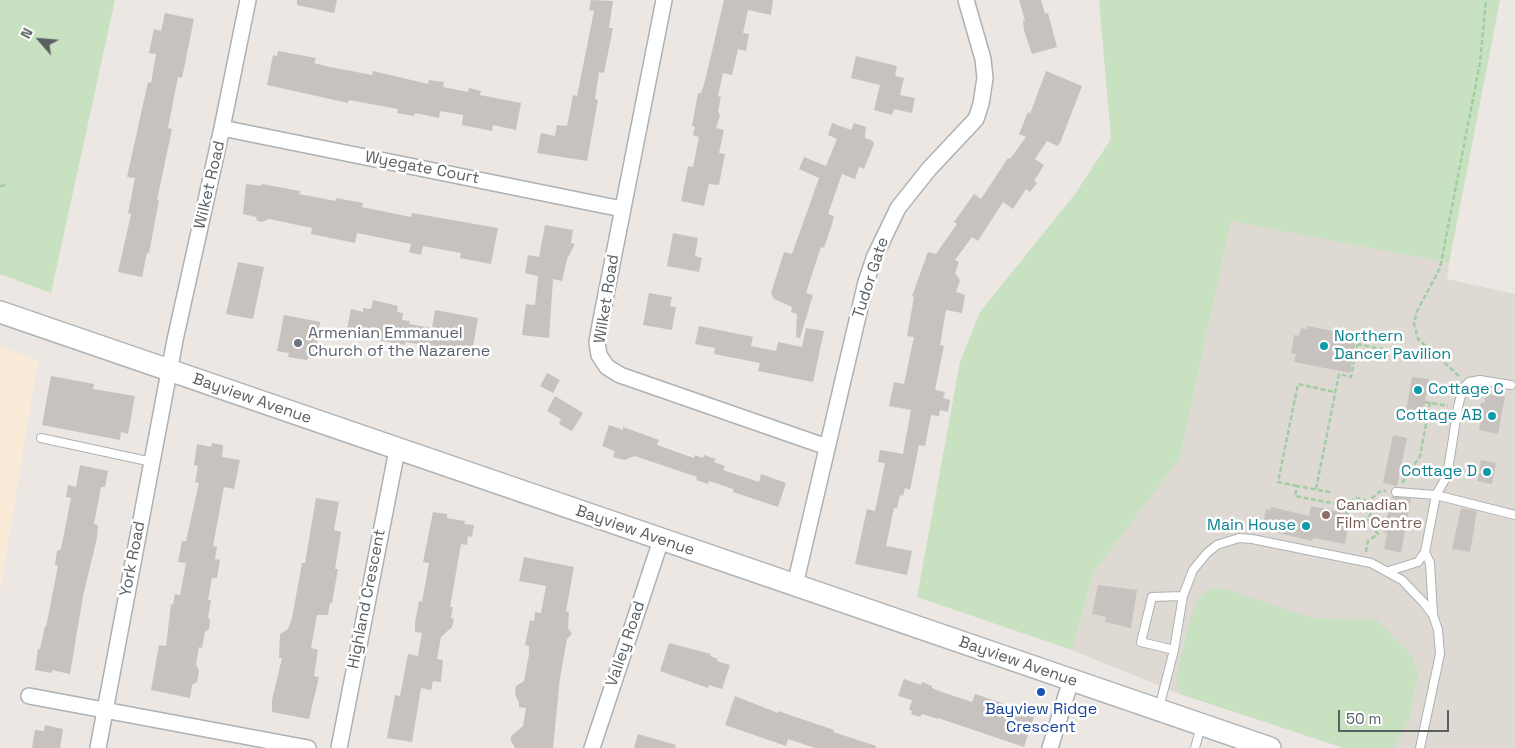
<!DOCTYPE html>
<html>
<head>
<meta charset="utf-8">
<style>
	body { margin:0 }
	#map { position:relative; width:1515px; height:748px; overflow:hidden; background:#ece7e2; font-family:"Space Grotesk",sans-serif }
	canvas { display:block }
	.north { position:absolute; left:15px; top:15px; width:50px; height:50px; -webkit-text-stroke:4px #fff; paint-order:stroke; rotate:297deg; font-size:14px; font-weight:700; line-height:20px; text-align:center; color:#5a5f61 }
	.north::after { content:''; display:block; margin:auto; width:18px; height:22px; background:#5a5f61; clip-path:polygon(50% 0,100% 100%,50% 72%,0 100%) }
	.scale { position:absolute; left:1338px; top:710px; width:111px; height:22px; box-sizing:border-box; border:2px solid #5a5f61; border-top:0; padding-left:6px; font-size:15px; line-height:18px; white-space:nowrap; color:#5a5f61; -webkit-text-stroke:4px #fff; paint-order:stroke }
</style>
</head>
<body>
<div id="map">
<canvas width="1515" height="748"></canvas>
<div class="north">N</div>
<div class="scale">50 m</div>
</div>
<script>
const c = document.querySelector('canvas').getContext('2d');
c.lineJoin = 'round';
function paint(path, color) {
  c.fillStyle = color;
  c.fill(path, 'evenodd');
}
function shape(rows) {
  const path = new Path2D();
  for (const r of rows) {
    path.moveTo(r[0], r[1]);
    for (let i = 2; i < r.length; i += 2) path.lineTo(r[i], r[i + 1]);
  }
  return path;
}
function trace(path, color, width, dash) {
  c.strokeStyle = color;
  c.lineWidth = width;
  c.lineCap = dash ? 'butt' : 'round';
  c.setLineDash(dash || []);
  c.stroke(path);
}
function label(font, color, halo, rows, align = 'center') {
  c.font = font + ' "Space Grotesk",sans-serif';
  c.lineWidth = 5;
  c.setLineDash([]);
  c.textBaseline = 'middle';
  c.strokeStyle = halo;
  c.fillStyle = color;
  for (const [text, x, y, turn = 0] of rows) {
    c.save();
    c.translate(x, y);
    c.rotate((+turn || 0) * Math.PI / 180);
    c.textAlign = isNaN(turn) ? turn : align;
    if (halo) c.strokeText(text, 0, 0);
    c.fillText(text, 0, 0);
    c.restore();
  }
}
const commercial = shape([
	[0,346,38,360,0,593]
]);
const education = shape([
	[1231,220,1449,263,1447,279,1515,294,1515,748,1344,748,1180,694,1072,650,1094,572,1180,458]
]);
const green = shape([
	[0,0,115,0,51,293,0,274],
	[1099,0,1500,0,1449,263,1231,221,1180,458,1094,572,1072,650,917,597,960,362,980,312,1075,194,1111,139],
	[1222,588,1311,618,1377,620,1413,657,1418,674,1409,719,1394,748,1344,748,1180,694,1176,680,1190,619,1198,599,1207,590]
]);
const building = shape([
	[297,0,337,0,334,13,297,5],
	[591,0,613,1,609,28,613,28,604,73,599,72,595,99,598,100,587,161,537,153,541,133,555,136,557,125,567,126,573,95,577,96,594,11,589,10],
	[724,0,773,0,771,15,748,10,743,33,749,34,746,51,738,49,732,75,723,73,718,96,721,97,718,111,720,116,716,128,724,130,719,153,725,154,719,185,709,184,704,206,681,201,688,166,693,167,699,137,693,135,695,127,692,126,698,93,701,93,705,81],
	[1019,0,1041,0,1045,14,1048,13,1057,47,1032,54,1024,31,1023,21,1025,20],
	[165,13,194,19,182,78,178,77,168,128,172,129,157,200,159,200,149,253,147,253,142,277,118,272,131,214,128,213,135,178,127,177,148,82,151,83,156,54,149,53,154,29,161,31],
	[278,51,316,58,314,63,325,66,372,75,373,71,428,84,429,80,444,82,443,87,468,92,469,88,481,91,480,95,521,103,516,130,493,125,492,131,462,125,463,115,440,111,439,118,415,113,414,116,397,113,398,109,349,100,348,103,267,85,273,55,277,56],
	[856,56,897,66,895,76,904,78,900,95,915,98,912,113,894,109,892,115,874,110,880,85,851,78],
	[1046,71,1082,86,1060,143,1058,146,1047,141,1035,159,1044,165,1034,181,1037,183,1030,192,1026,189,1013,209,1003,202,978,241,972,237,955,260,959,262,955,273,960,280,956,292,965,295,962,313,946,310,940,345,944,346,935,390,945,392,943,398,950,400,948,412,940,410,939,416,931,415,925,446,919,445,910,490,905,488,903,496,900,495,897,508,894,508,886,546,912,551,907,575,855,564,867,509,875,511,885,463,878,462,880,450,903,454,911,410,889,406,894,382,904,384,914,337,907,336,914,297,912,296,928,252,936,254,957,224,954,222,974,194,981,199,1008,158,1010,159,1026,137,1019,134,1028,112,1030,114],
	[832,123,851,130,854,123,866,127,865,138,873,141,874,144,864,169,859,167,855,179,842,174,828,214,834,216,832,224,824,248,821,247,806,293,813,295,800,338,796,337,797,314,791,312,792,307,774,299,771,293,784,252,792,254,819,178,799,169,804,157,826,166,837,139,828,135],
	[246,184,261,186,262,184,300,191,299,194,336,201,336,198,363,203,362,207,411,217,412,213,498,228,491,264,460,258,461,253,423,246,421,255,409,252,411,244,357,233,355,243,311,234,312,228,269,219,262,222,257,221,256,217,243,214],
	[545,225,573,230,571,243,575,244,567,259,562,281,553,279,549,338,522,335,526,304,535,305,538,276,525,273,528,255,539,257],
	[673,233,698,238,695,256,702,258,699,272,667,266],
	[238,262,264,267,253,319,226,314],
	[649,293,672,297,670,306,676,307,672,330,643,325],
	[373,300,398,306,397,312,403,313,402,320,410,321,409,324,432,328,435,310,478,318,471,358,445,354,446,348,405,342,405,345,346,334,351,309,363,312,363,308,371,309],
	[284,315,320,322,316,353,306,360,288,357,289,353,277,351],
	[699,326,753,337,751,346,776,351,778,342,802,347,806,328,824,331,813,382,758,371,760,363,714,354,715,348,695,344],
	[1307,326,1348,334,1348,337,1356,339,1350,373,1294,362,1296,354,1291,353,1294,335,1299,336,1301,328,1307,329],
	[547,373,560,380,553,393,540,386],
	[51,376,94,384,93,389,135,396,128,434,121,432,120,440,42,425],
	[1412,377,1429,379,1423,414,1406,411],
	[1486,394,1505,397,1498,434,1479,430,1481,420,1478,420,1481,402,1484,403],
	[555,396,583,413,572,431,559,424,561,419,547,411],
	[609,425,623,430,623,427,659,440,657,445,694,458,695,455,703,458,704,455,716,459,714,462,725,466,723,470,759,482,761,474,786,483,778,507,733,492,733,489,709,481,708,484,696,480,697,477,635,456,624,460,613,457,615,451,602,446],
	[1393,435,1407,438,1397,486,1383,483],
	[212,443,223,445,222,457,240,460,234,489,224,487,213,546,217,547,215,559,220,560,217,578,212,578,208,600,211,600,208,617,210,621,209,629,205,632,202,648,199,647,196,664,199,671,197,682,192,685,190,698,151,690,159,645,166,646,171,604,173,605,175,594,180,595,186,563,178,562,182,541,186,541,199,483,195,482,198,466,194,465,197,444,211,447],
	[1481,460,1496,463,1492,484,1477,481],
	[80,465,108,471,105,487,101,487,94,524,98,525,97,538,83,596,70,674,52,670,52,673,35,670,38,649,40,649,45,626,46,627,58,566,55,565,57,551,61,549,71,498,66,497,68,485,76,487],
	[1392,496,1411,499,1401,553,1384,549,1387,533,1383,532],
	[316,498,339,502,334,530,341,532,335,569,338,569,332,603,330,603,328,615,317,615,311,648,318,650,314,676,319,677,309,719,272,712,272,700,282,658,279,658,280,634,288,629,292,618,302,563,305,563],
	[1311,506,1345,513,1343,522,1349,523,1345,544,1313,538,1312,541,1262,529,1266,509,1270,510,1271,507,1309,516],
	[1461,508,1477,511,1470,552,1452,549],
	[433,512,447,514,447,518,465,521,464,524,474,525,472,537,468,536,467,545,461,544,450,607,453,607,451,617,454,620,452,627,441,637,437,659,443,660,441,682,433,681,431,690,421,688,412,742,387,738,395,695,400,696,408,654,418,656,422,633,415,632,415,622,419,601,422,602,429,563,423,562],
	[524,557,574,567,566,611,569,612,568,628,572,634,567,639,560,678,553,748,515,748,511,741,511,736,523,726,526,708,519,707,519,703,515,694,516,686,524,681,529,654,529,646,525,645,530,620,534,621,535,612,541,613,546,586,519,581],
	[1098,585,1137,590,1131,628,1105,622,1106,617,1092,614],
	[669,643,711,654,710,656,718,659,717,661,730,665,722,689,709,685,708,688,660,671],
	[904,679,921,685,922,682,932,686,932,688,939,691,972,702,975,694,1035,714,1024,747,938,718,938,719,922,714,920,717,911,714,912,711,909,709,912,700,898,696],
	[735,696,778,713,778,711,834,730,833,732,876,746,876,748,815,748,788,739,786,746,725,725],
	[45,725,63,729,60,748,32,748,35,730,44,731],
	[638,734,676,745,675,748,634,748]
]);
const path = shape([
	[0,186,6,185],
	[1357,344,1423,357,1433,354],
	[1459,376,1418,339,1414,324,1417,311,1440,268,1480,63,1486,0],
	[1425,402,1448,406],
	[1402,483,1420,456,1430,402],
	[1297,486,1278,482,1298,384,1335,392],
	[1316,489,1339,374,1351,377,1359,336],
	[1330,492,1297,486,1295,496,1347,506],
	[1367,502,1363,499,1355,498,1348,503,1346,510,1348,520,1354,524,1363,524,1367,521],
	[1366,552,1368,541,1378,534,1367,521,1372,511,1367,502,1382,490,1386,491]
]);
const lane = shape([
	[41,438,152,462],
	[1396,492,1436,495,1515,515],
	[1425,552,1430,563,1433,614],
	[1389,571,1418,562,1425,552,1436,495,1447,476,1458,407,1463,388,1469,382,1480,380,1511,385],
	[1174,650,1141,642,1152,597,1183,596],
	[1159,708,1174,650,1183,596,1193,570,1207,553,1217,545,1239,538,1252,539,1371,563,1402,580,1424,603,1433,615,1438,630,1440,654,1420,748],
	[1195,748,1201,726]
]);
const street = shape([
	[664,0,600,325,597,342,599,355,607,367,620,375,827,447],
	[222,128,622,209],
	[795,585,866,282,874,258,898,208,929,169,976,119,981,104,985,78,983,59,966,0],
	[29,696,308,748],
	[98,748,175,340,222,128,248,0],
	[339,748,397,450],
	[592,748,661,540],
	[1050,748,1071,680]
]);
const secondary = shape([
	[0,312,1270,748]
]);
const markers = [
	[298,343,5,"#6b7280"],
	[1324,346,5,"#0f9aa8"],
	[1418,390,5,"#0f9aa8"],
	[1492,416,5,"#0f9aa8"],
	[1487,472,5,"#0f9aa8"],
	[1326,515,5,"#8d6e63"],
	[1306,526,5,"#0f9aa8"],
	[1041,692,5,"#1a4fb4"]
];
const streetNames = [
	["Wyegate Court",422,168,11],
	["Wilket Road",210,185,-77],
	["Tudor Gate",871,278,-72],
	["Wilket Road",607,299,-81],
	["Bayview Avenue",252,399,19],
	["Bayview Avenue",635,531,19],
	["York Road",133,559,-79],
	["Highland Crescent",367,599,-79],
	["Valley Road",626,644,-71],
	["Bayview Avenue",1018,662,19]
];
const worshipNames = [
	["Armenian Emmanuel",308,334],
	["Church of the Nazarene",308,352]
];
const cultureNames = [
	["Northern",1334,337,"left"],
	["Dancer Pavilion",1334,355,"left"],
	["Cottage C",1428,390,"left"],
	["Cottage AB",1482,416],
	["Cottage D",1477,472],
	["Main House",1296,526]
];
const educationNames = [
	["Canadian",1336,506],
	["Film Centre",1336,524]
];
const transitNames = [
	["Bayview Ridge",1041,710],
	["Crescent",1041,728]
];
paint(commercial, '#faebd9');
paint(education, '#ded9d3');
paint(green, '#c8e1c0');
paint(building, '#c7c2be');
trace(lane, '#adb1b3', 10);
trace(street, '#adb1b3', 18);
trace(secondary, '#afb3b6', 24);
trace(path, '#a2cda3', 2.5, [5, 2.5]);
trace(lane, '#fff', 8);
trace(street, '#fff', 15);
trace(secondary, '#fff', 21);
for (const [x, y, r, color] of markers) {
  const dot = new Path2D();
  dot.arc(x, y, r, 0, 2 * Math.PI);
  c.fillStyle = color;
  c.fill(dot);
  trace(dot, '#fff', 2);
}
label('16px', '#5a5f61', '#fff', streetNames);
label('16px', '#5b616d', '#fff', worshipNames, 'left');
label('16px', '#0d838f', '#fff', cultureNames, 'right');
label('16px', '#785e54', '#fff', educationNames, 'left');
label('16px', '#164399', '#fff', transitNames);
</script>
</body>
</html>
